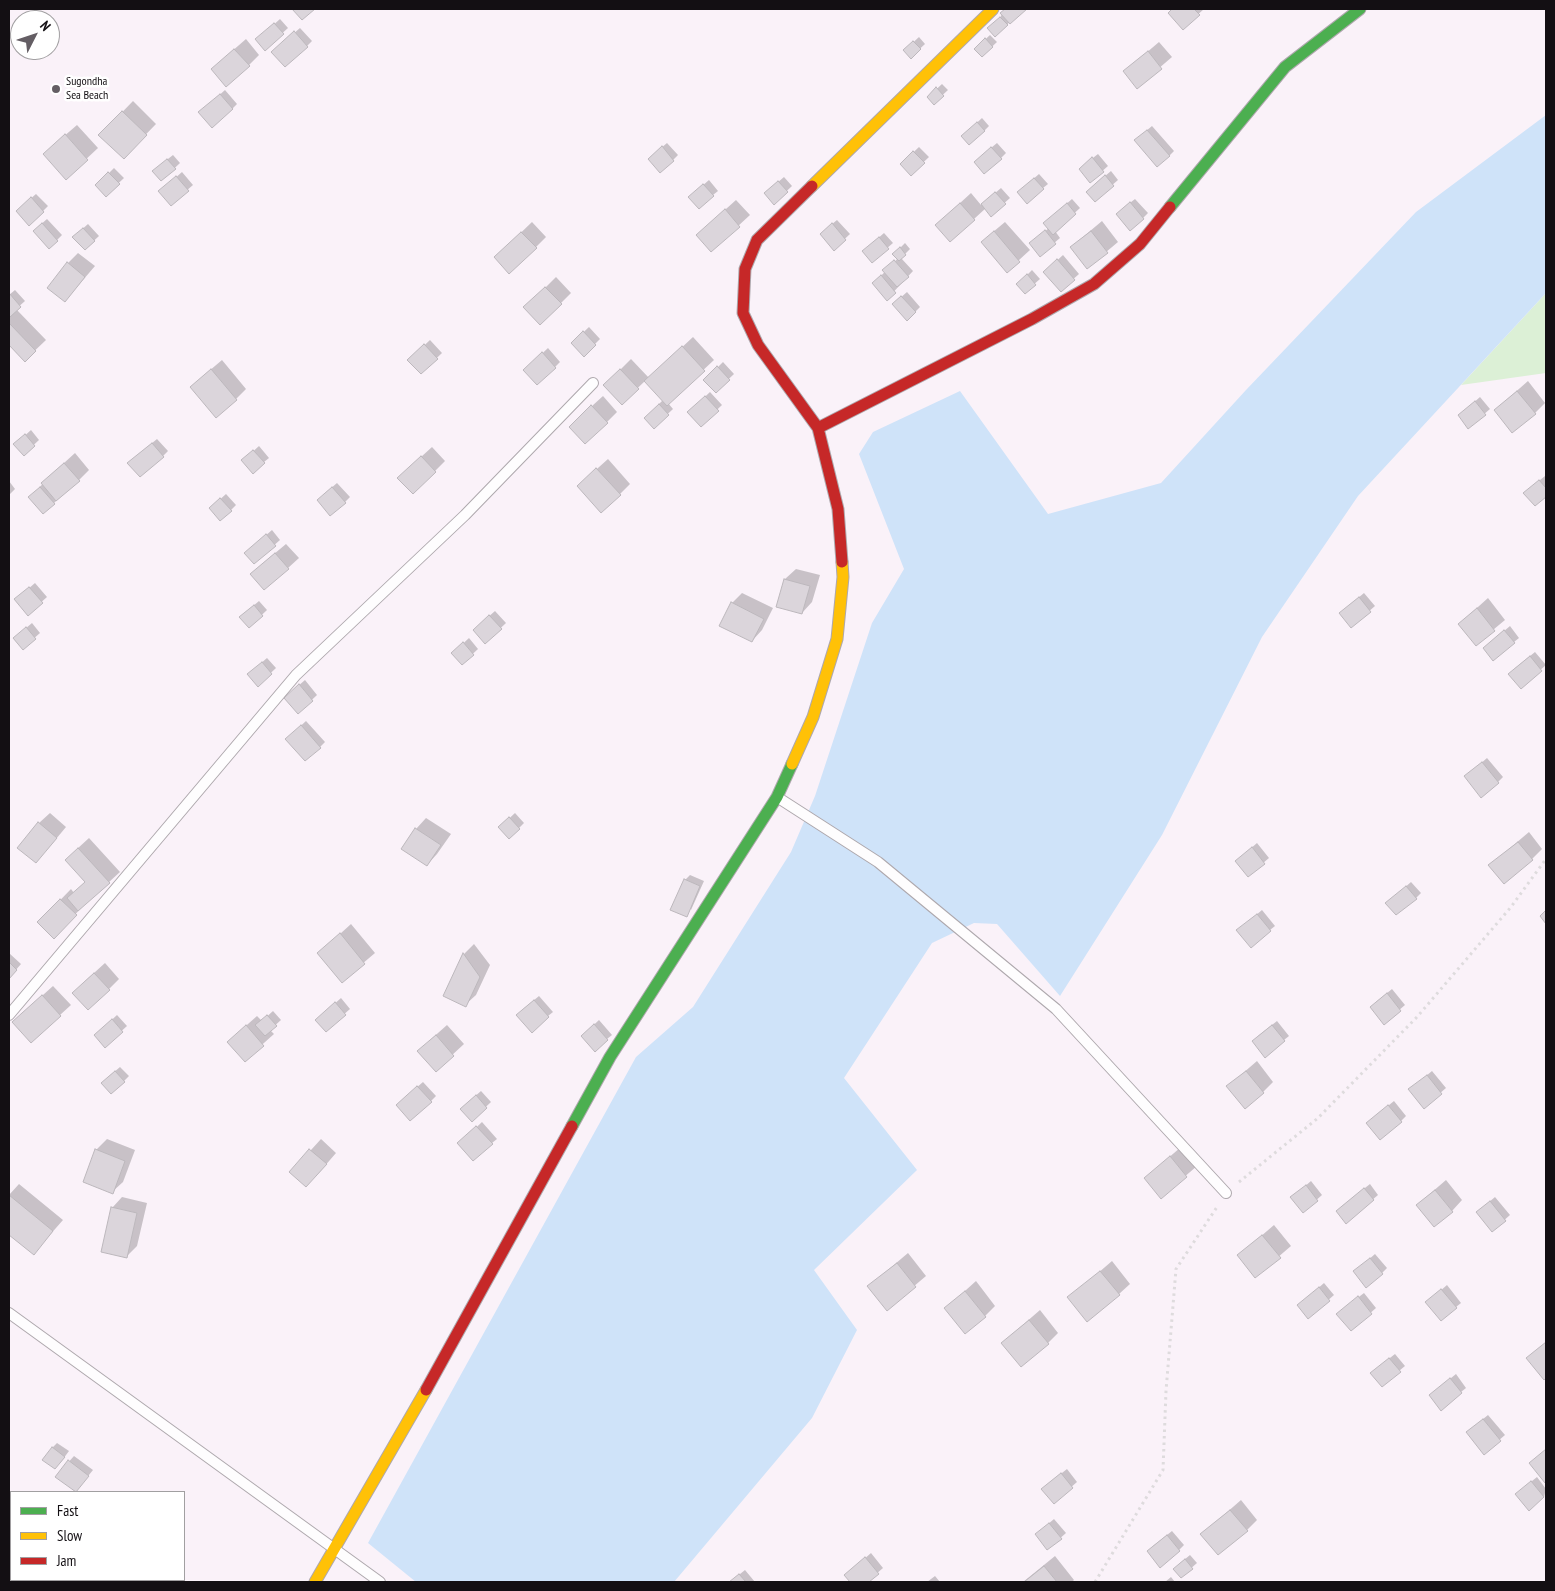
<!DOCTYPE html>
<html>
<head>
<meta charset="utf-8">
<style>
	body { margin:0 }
	#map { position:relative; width:1555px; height:1591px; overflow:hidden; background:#faf2f9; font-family:"PT Sans Narrow",sans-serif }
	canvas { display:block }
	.frame { position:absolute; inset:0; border:10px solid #130f13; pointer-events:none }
	.legend { position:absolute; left:10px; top:1491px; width:175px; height:90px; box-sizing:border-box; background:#fff; border:1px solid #a19fa1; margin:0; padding:6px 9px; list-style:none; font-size:15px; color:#130f13 }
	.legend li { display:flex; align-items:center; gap:10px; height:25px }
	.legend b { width:25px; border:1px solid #a19fa1 }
	.north { position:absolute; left:10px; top:10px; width:50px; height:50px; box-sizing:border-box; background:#fff; border:1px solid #a19fa1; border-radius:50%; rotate:49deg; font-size:14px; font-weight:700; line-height:20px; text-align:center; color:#130f13 }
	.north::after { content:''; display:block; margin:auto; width:18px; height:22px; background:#645e64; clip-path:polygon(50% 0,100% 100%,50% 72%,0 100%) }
</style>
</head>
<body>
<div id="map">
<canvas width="1555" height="1591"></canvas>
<div class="frame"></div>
<ul class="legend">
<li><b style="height:6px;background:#4caf50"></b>Fast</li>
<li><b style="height:6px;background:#ffc107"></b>Slow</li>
<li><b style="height:6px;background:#c62828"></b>Jam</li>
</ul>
<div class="north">N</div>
</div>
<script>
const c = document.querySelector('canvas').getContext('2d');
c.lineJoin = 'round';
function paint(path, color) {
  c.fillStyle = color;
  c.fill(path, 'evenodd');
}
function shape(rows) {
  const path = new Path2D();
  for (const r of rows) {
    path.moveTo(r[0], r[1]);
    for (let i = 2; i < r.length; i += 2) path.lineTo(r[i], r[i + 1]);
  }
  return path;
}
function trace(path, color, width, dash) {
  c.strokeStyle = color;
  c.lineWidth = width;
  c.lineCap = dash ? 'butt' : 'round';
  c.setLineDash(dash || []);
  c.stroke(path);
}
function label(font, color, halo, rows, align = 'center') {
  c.font = font + ' "PT Sans Narrow",sans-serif';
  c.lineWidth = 5;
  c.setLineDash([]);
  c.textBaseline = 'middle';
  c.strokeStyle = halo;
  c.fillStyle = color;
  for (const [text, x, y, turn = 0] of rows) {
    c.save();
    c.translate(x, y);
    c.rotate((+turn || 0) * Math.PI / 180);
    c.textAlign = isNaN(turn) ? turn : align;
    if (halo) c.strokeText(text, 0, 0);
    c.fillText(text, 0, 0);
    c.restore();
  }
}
const green = shape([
	[1546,293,1546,373,1461,385]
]);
const water = shape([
	[1546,115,1546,293,1358,496,1262,637,1162,835,1060,996,997,924,974,923,932,943,844,1078,917,1170,814,1270,857,1330,812,1418,674,1582,416,1582,368,1543,636,1057,693,1007,791,852,815,796,872,623,904,569,859,454,873,432,960,391,1048,514,1161,483,1246,390,1416,212]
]);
const shadow = shape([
	[1006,9,1025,9,995,35,1002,13],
	[1173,9,1204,9,1183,28,1169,13],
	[280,19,288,28,265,49,262,35],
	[300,28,312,41,307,46,278,47],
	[990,35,997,42,982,56,975,49],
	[919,37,925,44,911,57,905,50],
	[246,39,259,55,249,65,223,59],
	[1159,42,1172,57,1137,87,1125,71],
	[942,84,948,90,934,103,928,97],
	[225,90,237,104,232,109,205,108],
	[133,101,156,124,124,157,100,135],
	[982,118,989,126,984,131,968,131],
	[77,125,98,148,66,178,55,144],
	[1152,126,1174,151,1169,156,1140,136],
	[667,143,678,155,673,160,654,154],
	[997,143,1006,153,1001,158,980,157],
	[919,147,929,157,911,174,901,164],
	[1098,154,1108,166,1091,181,1085,164],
	[173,155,180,163,162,180,159,166],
	[114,168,124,178,106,195,97,185],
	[1111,171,1118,180,1095,200,1092,187],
	[182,172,193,185,171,204,165,187],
	[1039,174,1048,184,1043,188,1024,187],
	[784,177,792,186,774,203,770,189],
	[709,180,718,191,713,195,695,192],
	[1001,188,1010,198,991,215,986,208,974,219,947,215,971,193,981,205],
	[36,194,48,206,43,211,22,206],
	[1072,199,1080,208,1055,231,1060,238,1040,255,1035,239,1049,228,1049,219],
	[1135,199,1148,213,1143,218,1122,209],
	[736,200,750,215,711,251,697,235],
	[47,219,62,235,49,248,39,226],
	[837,220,850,234,834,249,826,229],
	[1102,221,1118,242,1087,268,1071,247],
	[532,222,546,237,536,247,506,247],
	[1005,222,1030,250,1007,271,993,232],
	[88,224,99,236,85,249,79,232],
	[884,233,893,243,872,261,868,247],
	[905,243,910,249,901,258,913,271,887,299,879,278,898,258,899,249],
	[78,253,95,266,65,301,68,263],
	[1063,255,1079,274,1061,290,1050,267],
	[1032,270,1040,279,1025,292,1023,279],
	[556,277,571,293,561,303,536,297],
	[15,290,25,301,16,309,46,340,25,360,11,346,9,349,9,295],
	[907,292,920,307,915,312,899,299],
	[589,327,600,339,584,355,572,343],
	[693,337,714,360,668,403,673,409,654,427,645,418,663,400,645,381,622,403,615,375,631,359,649,378],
	[430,340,442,353,421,373,409,360],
	[548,348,560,362,555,367,530,365],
	[222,360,246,389,236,399,202,377],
	[723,362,734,374,716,391,705,380],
	[1528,381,1545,403,1535,413,1495,410],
	[710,392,722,405,701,425,689,412],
	[603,396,617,412,607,422,581,416],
	[1480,397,1490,409,1469,427,1464,411],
	[31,430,39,440,24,454,20,440],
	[157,439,168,451,163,456,134,458],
	[259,446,269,458,264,462,248,456],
	[432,447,445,461,435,471,410,467],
	[75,453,89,470,79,480,54,503,35,492,53,473],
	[608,459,630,484,620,494,589,476],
	[1545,476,1546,495,1535,505,1530,488],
	[9,481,15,489,9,495],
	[337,483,350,497,345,502,323,495],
	[226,494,236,505,231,510,216,503],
	[272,530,280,540,254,563,251,548],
	[286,544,299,558,288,568,262,564],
	[796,569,820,575,812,602,802,613,785,579],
	[35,583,47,597,28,614,21,595],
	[742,593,773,608,762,630,752,641,732,603],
	[1364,593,1375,606,1352,626,1346,608],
	[1488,598,1505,620,1476,644,1459,624],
	[259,601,267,610,249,627,246,612],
	[495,611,506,623,486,642,479,625],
	[32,623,40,633,23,648,19,634],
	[1510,626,1519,638,1514,642,1484,648],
	[469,638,478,649,462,664,453,653],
	[1535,652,1546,665,1521,687,1514,669],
	[267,658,276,668,258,685,253,670],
	[305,680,317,695,298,713,290,693],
	[306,721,325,742,320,747,292,734],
	[1487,758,1503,777,1498,782,1471,772],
	[50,813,66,827,46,851,39,823],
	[515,813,524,823,509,838,500,827],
	[426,818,451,834,437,854,427,865,403,849,416,829],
	[1529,832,1542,849,1532,859,1490,865],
	[89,838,120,872,86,903,54,937,39,922,71,889,74,893,86,881,77,849],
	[1257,843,1269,858,1249,875,1242,856],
	[690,875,704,881,691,910,685,880],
	[1411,882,1421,893,1416,898,1387,903],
	[1262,910,1275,926,1270,930,1243,926],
	[351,924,375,953,342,981,319,953],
	[474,944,490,965,476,995,465,1005,464,954],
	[9,953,21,964,9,978],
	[105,963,119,979,109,989,84,982],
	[53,986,71,1005,60,1015,24,1012],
	[1392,989,1405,1005,1384,1023,1376,1002],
	[539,996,553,1012,548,1016,522,1010],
	[341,998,350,1009,326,1030,322,1015],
	[273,1011,281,1020,270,1030,274,1034,245,1060,239,1032,257,1016,262,1021],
	[117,1015,127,1026,105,1046,101,1030],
	[599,1020,612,1035,607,1039,582,1036],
	[1277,1021,1289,1036,1284,1040,1258,1036],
	[447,1025,464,1044,436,1070,429,1041],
	[1257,1061,1273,1082,1263,1092,1228,1086],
	[120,1067,129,1076,124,1081,107,1078],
	[1432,1071,1446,1088,1424,1107,1415,1085],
	[423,1082,436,1096,431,1101,402,1100],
	[481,1091,491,1102,472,1120,466,1104],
	[1394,1101,1406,1116,1401,1121,1373,1118],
	[482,1122,497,1139,492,1143,464,1139],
	[107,1139,135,1150,123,1182,112,1192,84,1181,96,1150],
	[321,1139,336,1153,317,1175,291,1172],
	[1181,1147,1197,1166,1161,1197,1145,1178],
	[1446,1180,1462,1200,1452,1211,1417,1205],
	[1311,1181,1322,1195,1304,1211,1297,1193],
	[19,1184,63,1220,34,1253,9,1233,9,1195],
	[1370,1184,1378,1195,1346,1222,1342,1206],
	[122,1197,147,1203,137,1246,126,1257,112,1208],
	[1495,1197,1510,1215,1492,1231,1482,1208],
	[1274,1225,1291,1246,1256,1276,1239,1255],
	[908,1253,926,1276,887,1309,869,1286],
	[1375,1254,1387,1268,1382,1273,1360,1267],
	[1112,1261,1130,1284,1119,1294,1069,1298],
	[976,1281,995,1306,985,1316,946,1308],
	[1324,1283,1334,1295,1309,1317,1299,1305],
	[1447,1285,1461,1303,1456,1307,1432,1298],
	[1364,1293,1376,1308,1351,1330,1343,1309],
	[1040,1310,1058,1333,1048,1343,1002,1343],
	[1395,1354,1405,1366,1382,1385,1377,1368],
	[1456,1374,1466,1388,1461,1392,1435,1391],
	[1488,1415,1505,1435,1484,1453,1472,1428],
	[57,1443,69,1451,60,1463,52,1448],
	[74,1456,93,1470,80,1486,56,1476],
	[1067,1469,1077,1482,1054,1502,1048,1484],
	[1537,1477,1546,1489,1544,1497,1522,1489],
	[1241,1500,1257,1520,1247,1530,1202,1534],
	[1054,1519,1066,1533,1048,1549,1041,1530],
	[1172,1531,1184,1545,1179,1550,1153,1546],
	[11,1539,11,1552,9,1550],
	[871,1553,883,1568,867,1582,851,1582,846,1575],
	[1190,1555,1197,1563,1181,1577,1179,1564],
	[1055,1556,1074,1580,1072,1582,1023,1582],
	[745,1570,755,1582,730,1582],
	[935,1576,940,1582,927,1582],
	[1171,1577,1175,1582,1165,1582],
	[12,1580,33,1580,35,1582,9,1582],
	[51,1580,63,1580,60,1582]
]);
const building = shape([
	[292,9,315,9,302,20,292,9],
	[1005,9,1027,9,1010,24,1000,13,1005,9],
	[1172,9,1194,9,1200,15,1183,30,1168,13,1172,9],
	[1000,17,1008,25,995,37,987,28,1000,17],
	[274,23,284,34,265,51,255,39,274,23],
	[294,31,308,47,285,67,271,52,294,31],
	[985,38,993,47,982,57,974,49,985,38],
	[913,41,921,49,911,59,903,50,913,41],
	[234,49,250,66,226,87,211,69,234,49],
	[1148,51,1162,69,1137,89,1123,71,1148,51],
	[936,87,944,96,934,105,927,97,936,87],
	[220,94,233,109,212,128,198,112,220,94],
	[122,111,147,135,124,159,98,135,122,111],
	[977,122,985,131,969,145,961,136,977,122],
	[1147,130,1170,156,1157,167,1134,140,1147,130],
	[65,134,88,160,66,180,43,154,65,134],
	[662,146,674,161,660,173,648,159,662,146],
	[991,147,1002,159,984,174,974,162,991,147],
	[913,151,925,163,911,176,900,164,913,151],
	[1092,157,1104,172,1090,183,1079,169,1092,157],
	[167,159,176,169,161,181,152,171,167,159],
	[108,172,120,184,106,197,95,185,108,172],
	[1105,175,1114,186,1095,202,1086,192,1105,175],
	[176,176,189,191,171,206,158,191,176,176],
	[1034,178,1044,189,1027,204,1017,192,1034,178],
	[778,181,788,192,774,205,764,193,778,181],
	[703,184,714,196,699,209,688,197,703,184],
	[995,192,1006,204,991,217,981,204,995,192],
	[31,197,44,212,29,226,16,211,31,197],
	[1130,202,1144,219,1130,231,1116,214,1130,202],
	[960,203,975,220,950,242,935,225,960,203],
	[1067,203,1076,214,1053,235,1043,223,1067,203],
	[725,209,740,227,711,252,696,235,725,209],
	[42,223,58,241,49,249,33,231,42,223],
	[832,223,846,240,834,251,820,234,832,223],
	[83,228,95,241,85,250,72,237,83,228],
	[1045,230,1056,244,1040,257,1029,243,1045,230],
	[994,231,1020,262,1007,273,981,242,994,231],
	[1091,231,1108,253,1087,269,1070,247,1091,231],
	[521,232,537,248,509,274,494,257,521,232],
	[879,237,889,249,872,263,862,251,879,237],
	[900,247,906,255,899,261,892,254,900,247],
	[1057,259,1075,280,1061,292,1043,272,1057,259],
	[894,260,909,277,897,287,882,270,894,260],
	[67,262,85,277,65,302,47,288,67,262],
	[1027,274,1036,285,1025,294,1016,284,1027,274],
	[881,275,896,293,887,301,872,283,881,275],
	[545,287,562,304,540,325,523,307,545,287],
	[9,293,21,307,10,317,9,315,9,293],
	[901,296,916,312,907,321,892,304,901,296],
	[9,323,36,351,25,362,9,345,9,323],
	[583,331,596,345,584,357,571,343,583,331],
	[424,344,438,359,421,374,407,360,424,344],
	[682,346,705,371,667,406,644,381,682,346],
	[542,352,556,368,537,385,523,370,542,352],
	[717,366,730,380,716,393,703,380,717,366],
	[211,369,237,400,216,418,190,387,211,369],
	[620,369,639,389,622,405,603,385,620,369],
	[1517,391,1536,414,1512,433,1494,410,1517,391],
	[705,396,719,411,701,427,687,412,705,396],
	[1475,401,1486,415,1468,429,1458,415,1475,401],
	[659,404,669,415,654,429,644,418,659,404],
	[591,405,608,423,585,444,569,427,591,405],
	[25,434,35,446,24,456,13,444,25,434],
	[152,443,164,457,140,477,127,463,152,443],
	[253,450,265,463,253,474,241,460,253,450],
	[421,456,436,472,413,494,397,478,421,456],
	[64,463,80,481,56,501,41,483,64,463],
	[596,468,621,495,601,513,577,486,596,468],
	[1539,480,1546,488,1546,497,1535,506,1523,493,1539,480],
	[40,487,55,504,43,514,28,497,40,487],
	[332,487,346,503,330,516,317,500,332,487],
	[220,498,232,511,220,521,209,508,220,498],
	[266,534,276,546,254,564,244,553,266,534],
	[275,553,289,569,264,590,250,574,275,553],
	[784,579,810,586,802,614,776,607,784,579],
	[29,587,43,603,28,616,14,599,29,587],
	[1359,597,1371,612,1351,628,1339,613,1359,597],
	[731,602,764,619,752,642,719,626,731,602],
	[254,605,263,616,249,628,239,617,254,605],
	[1477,608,1495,631,1476,646,1458,624,1477,608],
	[489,615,502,629,485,644,473,630,489,615],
	[26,627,36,639,23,650,13,638,26,627],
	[1504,630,1515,643,1493,661,1483,648,1504,630],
	[463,642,474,655,462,665,451,653,463,642],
	[1530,656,1542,671,1521,689,1508,674,1530,656],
	[262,662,272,674,258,687,247,674,262,662],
	[299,684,313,701,298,714,284,698,299,684],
	[301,725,321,748,305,761,285,739,301,725],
	[1482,762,1499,783,1481,798,1464,776,1482,762],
	[509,817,520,829,509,839,498,827,509,817],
	[38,822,57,838,36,863,17,848,38,822],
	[415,828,441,845,427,866,401,849,415,828],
	[1518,842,1533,860,1504,884,1488,865,1518,842],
	[1252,847,1265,864,1248,877,1235,861,1252,847],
	[78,848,110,883,78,911,67,898,85,882,65,860,78,848],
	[684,879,700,886,687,917,670,910,684,879],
	[1406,886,1417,899,1396,915,1385,903,1406,886],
	[60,899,77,915,54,939,37,922,60,899],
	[1546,910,1546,924,1540,916,1546,910],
	[1257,914,1271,931,1251,948,1236,930,1257,914],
	[340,933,365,964,342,983,317,953,340,933],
	[463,953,480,977,466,1007,443,996,463,953],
	[9,962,17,970,9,979,9,962],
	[94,973,110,990,88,1010,72,993,94,973],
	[1387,993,1401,1011,1384,1025,1370,1007,1387,993],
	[42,995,61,1016,31,1043,12,1022,42,995],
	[534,1000,549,1017,532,1033,516,1015,534,1000],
	[335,1002,346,1015,326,1032,315,1020,335,1002],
	[267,1015,277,1026,265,1036,255,1025,267,1015],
	[112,1019,123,1032,105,1048,94,1035,112,1019],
	[594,1024,608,1040,595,1052,581,1036,594,1024],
	[246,1025,264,1046,245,1062,227,1042,246,1025],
	[1272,1025,1285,1041,1265,1058,1252,1041,1272,1025],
	[436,1035,454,1056,436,1072,417,1051,436,1035],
	[115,1071,125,1082,111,1094,101,1083,115,1071],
	[1246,1071,1264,1093,1245,1109,1226,1086,1246,1071],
	[1427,1075,1442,1094,1424,1109,1408,1089,1427,1075],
	[417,1086,432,1102,410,1121,396,1105,417,1086],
	[476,1095,487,1108,472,1122,460,1109,476,1095],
	[1388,1105,1402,1122,1380,1140,1366,1123,1388,1105],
	[476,1126,493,1144,473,1161,457,1143,476,1126],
	[95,1149,125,1161,113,1194,83,1182,95,1149],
	[309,1149,327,1164,306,1187,289,1172,309,1149],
	[1170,1156,1187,1177,1161,1199,1144,1178,1170,1156],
	[1306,1185,1318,1201,1303,1213,1290,1197,1306,1185],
	[1364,1188,1374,1200,1346,1224,1336,1211,1364,1188],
	[1435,1190,1453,1212,1434,1227,1416,1205,1435,1190],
	[9,1195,53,1231,34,1255,9,1235,9,1195],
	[1490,1201,1506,1221,1492,1232,1476,1212,1490,1201],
	[111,1207,137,1213,127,1258,101,1252,111,1207],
	[1262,1235,1281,1258,1255,1278,1237,1255,1262,1235],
	[1370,1258,1383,1274,1366,1288,1353,1271,1370,1258],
	[897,1263,916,1287,887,1311,867,1286,897,1263],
	[1100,1271,1120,1295,1087,1322,1067,1297,1100,1271],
	[1319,1287,1330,1301,1308,1319,1297,1305,1319,1287],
	[1441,1289,1457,1308,1441,1321,1425,1302,1441,1289],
	[965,1291,986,1317,965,1334,944,1308,965,1291],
	[1358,1296,1372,1314,1351,1331,1336,1314,1358,1296],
	[1029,1320,1049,1344,1021,1367,1001,1343,1029,1320],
	[1546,1342,1546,1378,1544,1380,1526,1358,1546,1342],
	[1389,1358,1401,1372,1382,1387,1370,1373,1389,1358],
	[1450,1378,1462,1393,1441,1411,1429,1395,1450,1378],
	[1483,1419,1501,1441,1484,1455,1466,1432,1483,1419],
	[52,1447,65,1457,55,1469,42,1460,52,1447],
	[1546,1449,1546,1482,1545,1483,1529,1463,1546,1449],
	[68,1460,89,1476,76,1492,55,1477,68,1460],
	[1061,1473,1073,1488,1054,1504,1041,1489,1061,1473],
	[1531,1481,1544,1497,1529,1511,1515,1494,1531,1481],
	[1230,1510,1248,1531,1218,1555,1200,1534,1230,1510],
	[1049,1523,1062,1539,1047,1550,1035,1534,1049,1523],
	[1167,1535,1180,1551,1160,1568,1147,1551,1167,1535],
	[865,1557,879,1574,869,1582,850,1582,844,1575,865,1557],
	[1185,1559,1193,1569,1181,1578,1173,1569,1185,1559],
	[1044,1566,1057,1582,1024,1582,1044,1566],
	[739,1574,746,1582,729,1582,739,1574]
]);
const path = shape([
	[1239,1182,1318,1118,1417,1017,1511,907,1546,859],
	[1095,1582,1163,1470,1166,1391,1176,1269,1217,1207]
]);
const lane = shape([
	[777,797,878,862,1056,1009,1226,1193],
	[9,1015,296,675,465,515,593,383],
	[9,1313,380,1582]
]);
const fast = shape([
	[1170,207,1285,67,1360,9],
	[572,1126,610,1057,777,797,792,764]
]);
const slow = shape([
	[812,186,993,9],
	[792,764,813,717,837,639,843,577,842,562],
	[315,1582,426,1390]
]);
const jam = shape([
	[812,186,757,240,745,269,743,313,758,345,818,428,838,509,842,562],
	[818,428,1032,319,1094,284,1140,244,1170,207],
	[426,1390,572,1126]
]);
const markers = [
	[56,89,5,"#645e64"]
];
const poiNames = [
	["Sugondha",66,82],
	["Sea Beach",66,96]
];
paint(green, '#dcf0d6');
paint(water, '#cfe3f9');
paint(shadow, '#0003');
paint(building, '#dbd5db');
trace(building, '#bcb7bc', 1);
trace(lane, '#aea8ad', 12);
trace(fast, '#aea8ad', 13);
trace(slow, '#aea8ad', 13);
trace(jam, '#aea8ad', 13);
trace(path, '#dedbdd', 3, [2.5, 4]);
trace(lane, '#fefdfe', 10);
trace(fast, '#4caf50', 11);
trace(slow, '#ffc107', 11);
trace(jam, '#c62828', 11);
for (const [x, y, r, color] of markers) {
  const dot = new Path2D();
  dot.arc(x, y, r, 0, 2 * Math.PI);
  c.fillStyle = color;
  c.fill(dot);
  trace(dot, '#fff', 2);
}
label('12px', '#130f13', '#fff', poiNames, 'left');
</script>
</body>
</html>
